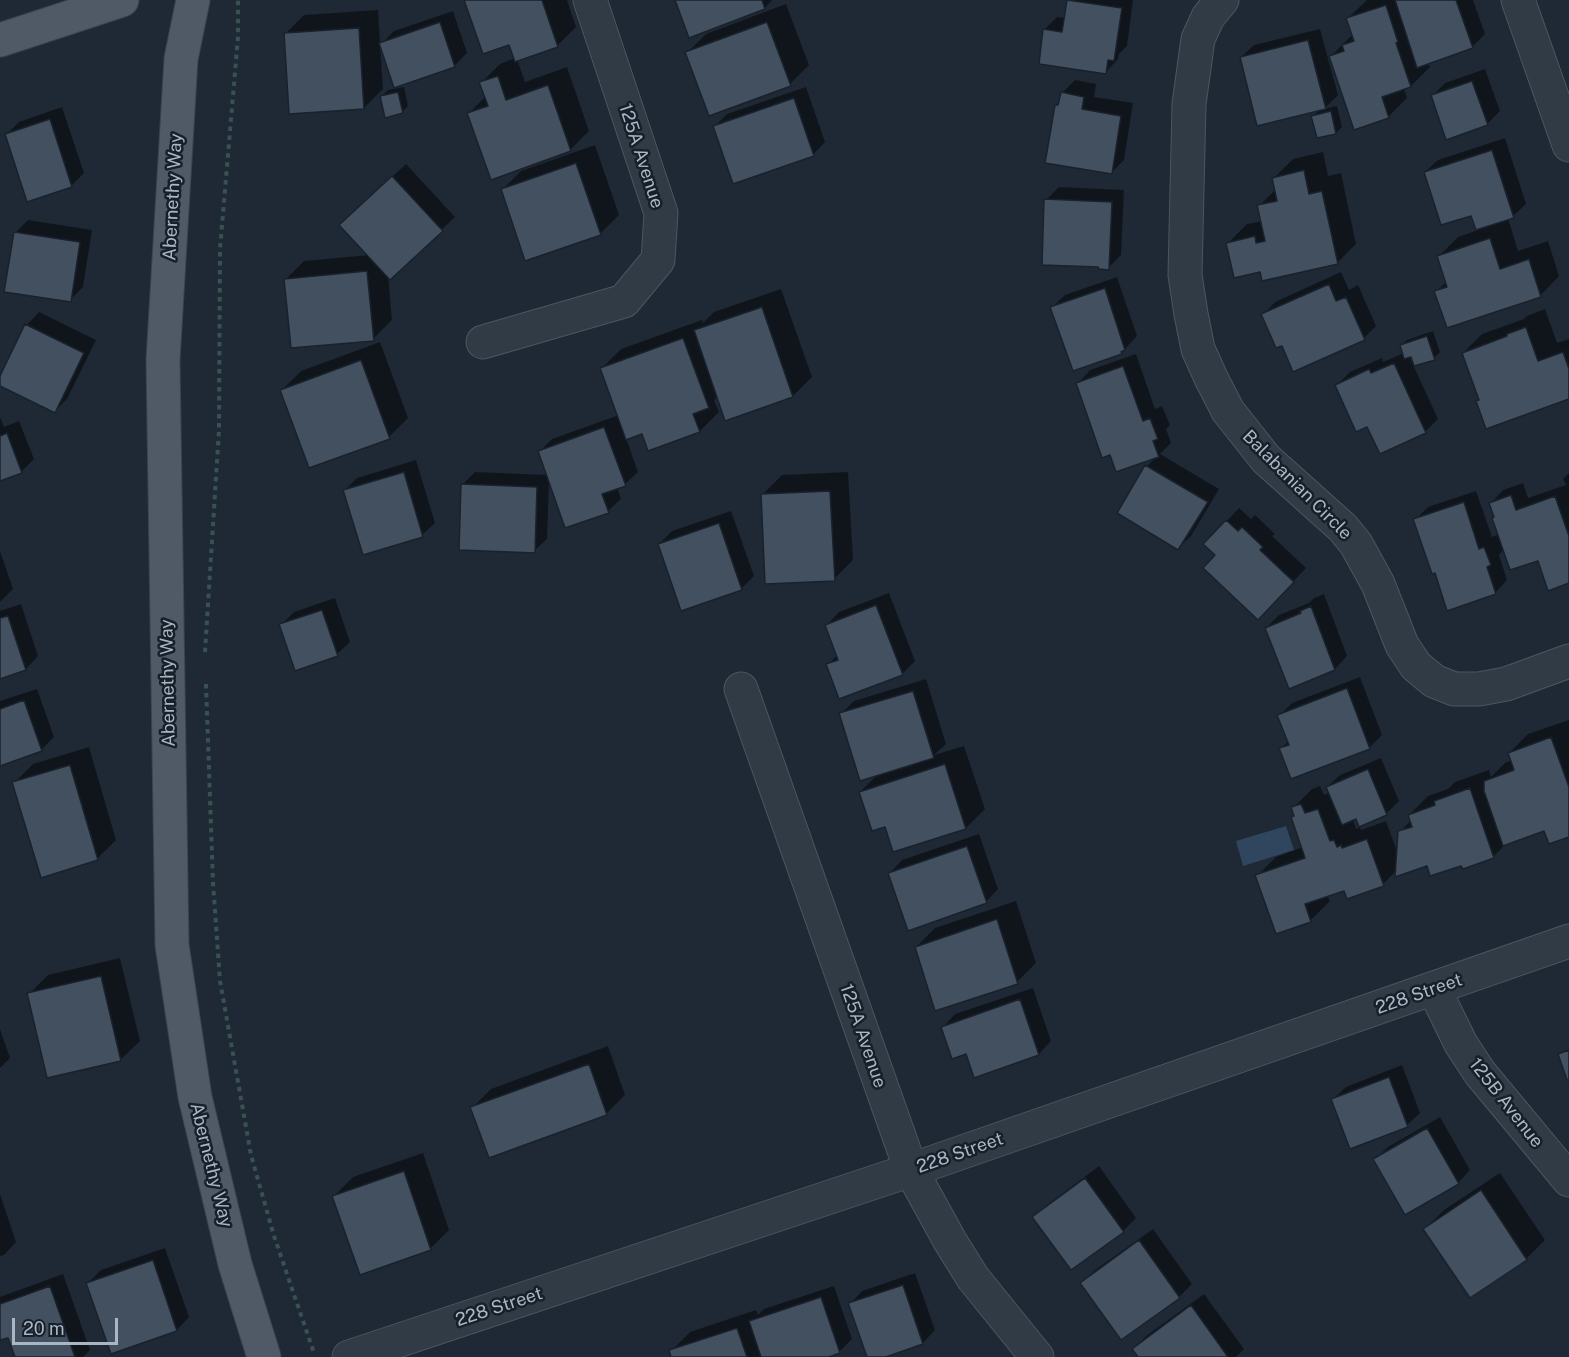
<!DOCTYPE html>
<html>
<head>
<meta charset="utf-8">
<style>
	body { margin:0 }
	#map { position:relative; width:1569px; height:1357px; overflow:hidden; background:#1e2935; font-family:"Public Sans",sans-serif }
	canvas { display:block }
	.scale { position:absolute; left:12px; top:1318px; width:106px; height:27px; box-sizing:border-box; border:3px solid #aab6c4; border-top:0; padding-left:8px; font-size:18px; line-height:21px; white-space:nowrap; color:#aab6c4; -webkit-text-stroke:4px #17202a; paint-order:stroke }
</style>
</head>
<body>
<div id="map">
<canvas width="1569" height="1357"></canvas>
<div class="scale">20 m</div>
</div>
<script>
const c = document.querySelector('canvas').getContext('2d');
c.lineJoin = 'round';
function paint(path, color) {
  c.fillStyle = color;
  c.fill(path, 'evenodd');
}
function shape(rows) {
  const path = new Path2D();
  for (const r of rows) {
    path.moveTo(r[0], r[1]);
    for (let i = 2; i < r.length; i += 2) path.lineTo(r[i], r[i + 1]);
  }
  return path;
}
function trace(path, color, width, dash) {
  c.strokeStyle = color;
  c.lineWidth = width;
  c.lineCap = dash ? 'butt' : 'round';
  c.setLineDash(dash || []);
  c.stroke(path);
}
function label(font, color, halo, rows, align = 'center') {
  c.font = font + ' "Public Sans",sans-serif';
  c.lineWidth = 5;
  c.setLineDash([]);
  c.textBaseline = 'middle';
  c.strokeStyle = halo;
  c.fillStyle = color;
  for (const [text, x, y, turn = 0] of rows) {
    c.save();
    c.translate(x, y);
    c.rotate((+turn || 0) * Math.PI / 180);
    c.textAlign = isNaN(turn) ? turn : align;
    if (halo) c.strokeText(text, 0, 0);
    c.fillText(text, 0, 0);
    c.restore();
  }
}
const water = shape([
	[1286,826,1294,850,1243,866,1236,841]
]);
const shadow = shape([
	[466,0,567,0,576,27,557,46,517,59,525,82,567,67,589,131,570,150,469,113,486,96,481,83,500,64,515,58,510,43],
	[676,0,772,0,765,8],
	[1069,0,1133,0,1127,46,1119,54,1118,59,1106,72,1045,29,1057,17,1066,18],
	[1367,0,1473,0,1485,34,1472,47,1428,63,1430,67,1411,86,1404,88,1407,98,1388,117,1331,56,1350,37,1353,36,1348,18],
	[786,4,809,65,790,84,687,53,706,34],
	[378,10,383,89,364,108,285,34,304,15],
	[453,11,467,53,455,65,395,86,381,44,394,31],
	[1320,29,1338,95,1324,109,1337,106,1342,127,1336,133,1313,117,1320,109,1241,57,1254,45],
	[1485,69,1500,111,1487,124,1432,96,1445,83],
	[1075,80,1096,84,1094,97,1133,103,1124,160,1111,173,1056,105,1061,101,1062,93],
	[404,87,408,106,402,112,382,96,388,90],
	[806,87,825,142,813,155,714,127,727,114],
	[62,107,84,173,71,186,7,134,19,122],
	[1505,138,1526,204,1513,216,1508,218,1518,251,1548,241,1559,276,1540,296,1436,292,1447,281,1439,256,1458,237,1478,230,1472,214,1425,172,1438,160],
	[595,145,619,215,600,234,502,190,521,171],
	[1323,152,1328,176,1341,173,1356,244,1337,263,1261,270,1228,243,1247,224,1262,221,1259,206,1276,189,1274,178,1293,159],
	[406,164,455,217,390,278,388,275,392,320,373,339,285,280,304,261,369,255,354,212],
	[1059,187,1124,190,1121,255,1108,268,1046,200],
	[28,220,92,230,83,287,70,300,15,233],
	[1341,272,1349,290,1358,285,1376,326,1364,338,1282,344,1263,315,1275,302],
	[1117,277,1137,336,1121,353,1052,307,1065,295],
	[781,289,812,377,793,396,726,419,718,397,714,400,719,412,700,431,649,449,643,432,626,438,638,472,625,484,617,487,621,499,608,511,549,479,547,539,534,551,462,485,475,472,548,475,539,452,552,439,619,415,602,368,621,349,702,320,703,323,714,312],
	[1545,309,1557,343,1569,339,1569,398,1480,399,1463,353,1482,334,1524,319,1527,316],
	[39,312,96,340,67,399,55,411,0,385,0,380,27,325],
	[1433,331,1440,352,1434,358,1412,355,1409,356,1438,419,1425,432,1368,425,1337,385,1350,372,1382,358,1383,362,1404,353,1401,345,1407,340],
	[380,342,408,418,389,437,282,390,301,371],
	[1136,354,1155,409,1162,406,1170,425,1166,429,1171,443,1160,454,1219,489,1191,536,1178,548,1119,513,1147,466,1157,456,1078,383,1090,370],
	[0,417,4,427,19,421,34,459,21,472,0,480],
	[416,460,435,523,422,535,345,490,357,478],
	[848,472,853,560,834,579,763,494,782,475],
	[1569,473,1569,582,1539,559,1504,549,1499,555,1507,580,1495,593,1436,571,1415,520,1428,507,1476,491,1492,537,1499,534,1491,503,1503,490,1523,483,1528,498,1566,485,1563,479],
	[1239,508,1251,519,1255,515,1275,534,1272,536,1306,568,1271,605,1217,555,1227,521],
	[731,511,754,576,741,589,659,544,672,531],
	[0,551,13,589,0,602],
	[889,593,915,661,903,673,840,697,828,665,838,654,827,625,839,612],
	[1324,594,1347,656,1335,669,1266,628,1279,615,1309,603,1314,598],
	[335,598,350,642,337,654,296,669,281,625,294,612],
	[21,604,38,656,26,669,0,677,0,611],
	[1360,677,1382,735,1369,748,1281,748,1289,741,1279,716,1292,703],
	[926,679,946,744,934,755,964,746,985,809,966,828,894,850,886,825,860,792,879,773,841,714,854,701],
	[37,689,54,737,41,750,0,764,0,701],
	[1569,720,1569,836,1545,829,1507,843,1493,857,1462,864,1428,864,1397,870,1383,884,1345,889,1327,895,1330,901,1311,920,1277,932,1257,876,1276,857,1303,847,1293,817,1295,814,1293,808,1312,789,1320,786,1324,795,1330,793,1327,787,1340,775,1381,758,1399,801,1386,814,1357,817,1353,819,1356,829,1360,827,1361,830,1386,821,1398,854,1400,832,1411,820,1409,815,1428,796,1448,789,1455,782,1489,770,1491,777,1505,763,1512,760,1509,753,1528,734],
	[89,747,116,840,97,859,14,783,33,764],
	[979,834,998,889,986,902,890,873,902,860],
	[1016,901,1036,963,1017,982,916,947,935,928],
	[120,958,140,1041,120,1060,29,994,48,975],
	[1033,988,1051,1041,1039,1054,943,1027,955,1014],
	[0,1029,10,1058,0,1068],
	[608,1046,625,1095,606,1114,472,1108,491,1089],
	[1402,1065,1420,1113,1407,1125,1351,1147,1333,1099,1346,1087],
	[1440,1117,1470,1170,1458,1183,1375,1159,1388,1147],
	[423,1153,449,1230,430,1249,334,1196,353,1177],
	[1099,1166,1136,1218,1124,1230,1071,1268,1034,1217,1047,1205],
	[1500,1173,1545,1240,1526,1259,1425,1229,1444,1210],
	[0,1194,16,1242,4,1255,0,1256],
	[1153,1229,1192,1284,1179,1297,1122,1338,1082,1283,1095,1270],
	[165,1248,189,1317,177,1330,88,1283,101,1270],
	[915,1273,935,1330,923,1343,882,1357,868,1357,850,1304,862,1291],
	[63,1274,90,1350,83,1357,16,1357,8,1336,0,1339,0,1297],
	[834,1286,852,1339,839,1352,826,1357,673,1357,671,1351,690,1332,756,1310,758,1315,764,1309],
	[1204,1294,1244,1349,1236,1357,1140,1357,1134,1349,1146,1336]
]);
const building = shape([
	[464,0,542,0,558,47,515,62,509,45,483,54,464,0],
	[675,0,762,0,765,9,689,38,675,0],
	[1067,0,1122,8,1114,61,1108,60,1106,74,1039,64,1043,29,1062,32,1067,0],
	[1395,0,1456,0,1473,48,1417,68,1395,0],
	[1386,5,1398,42,1396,43,1411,87,1382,97,1389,118,1354,130,1329,56,1344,51,1342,45,1354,41,1346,18,1386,5],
	[440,22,455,67,394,88,379,43,440,22],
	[767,22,791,86,709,116,685,52,767,22],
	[359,28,364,109,289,114,284,33,359,28],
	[1308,40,1326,109,1257,126,1240,57,1308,40],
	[498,76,506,100,548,85,571,151,491,180,467,113,488,106,479,82,498,76],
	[1472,81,1488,125,1446,140,1431,95,1472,81],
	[398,92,403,113,385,118,380,96,398,92],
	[1061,92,1084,97,1082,109,1121,116,1112,174,1045,163,1055,105,1058,105,1061,92],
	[794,98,814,156,733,184,713,126,794,98],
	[1331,111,1336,134,1317,138,1311,116,1331,111],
	[50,119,72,187,27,202,5,134,50,119],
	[1492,150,1514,218,1476,230,1471,216,1441,225,1424,172,1492,150],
	[576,163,601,235,525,261,501,189,576,163],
	[1304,170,1309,194,1322,191,1338,264,1262,281,1260,272,1234,278,1226,243,1255,236,1256,243,1265,241,1257,205,1277,201,1272,178,1304,170],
	[392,176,443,231,390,280,339,225,392,176],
	[1044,199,1112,202,1109,270,1099,269,1098,267,1042,265,1044,199],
	[14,232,80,242,71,302,4,292,14,232],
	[1490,238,1500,269,1529,259,1541,297,1447,328,1434,291,1447,287,1437,256,1490,238],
	[367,271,374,341,291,348,284,279,367,271],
	[1329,284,1336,301,1346,297,1365,340,1293,372,1282,346,1276,348,1261,314,1329,284],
	[1105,288,1125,350,1121,352,1122,354,1073,371,1050,307,1105,288],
	[762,307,793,397,725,421,694,330,762,307],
	[25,324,84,353,55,413,0,386,0,376,25,324],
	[1526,327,1538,361,1563,352,1569,369,1569,399,1486,429,1476,401,1479,400,1462,353,1507,336,1507,334,1526,327],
	[1427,336,1435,360,1414,366,1411,357,1404,359,1400,345,1427,336],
	[683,338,709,408,693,414,700,432,648,451,642,434,626,440,600,368,683,338],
	[361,360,390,439,309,468,280,390,361,360],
	[1394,363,1426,433,1380,454,1367,427,1356,432,1335,385,1369,369,1371,373,1394,363],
	[1123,366,1143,421,1150,418,1158,439,1153,441,1159,457,1116,472,1110,455,1102,458,1076,383,1123,366],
	[604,427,626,486,602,494,609,513,565,528,538,451,604,427],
	[7,433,22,473,0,481,0,436,7,433],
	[1145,465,1208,502,1178,550,1117,513,1145,465],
	[404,472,423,537,363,555,343,490,404,472],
	[461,484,537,487,535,553,459,550,461,484],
	[830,491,835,581,765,584,761,494,830,491],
	[1511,495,1516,510,1555,496,1569,536,1569,583,1548,591,1538,561,1510,570,1492,518,1494,517,1489,503,1511,495],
	[1464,502,1479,549,1484,547,1491,565,1487,567,1496,594,1447,611,1435,573,1432,574,1413,519,1464,502],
	[1226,520,1238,531,1242,527,1263,547,1260,550,1294,582,1258,620,1203,568,1215,555,1203,544,1226,520],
	[719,523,742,590,681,611,658,544,719,523],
	[876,605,903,675,839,699,826,664,838,660,825,625,876,605],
	[1311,606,1335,670,1289,689,1265,628,1301,613,1300,611,1311,606],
	[322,610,338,656,295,671,279,624,322,610],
	[8,616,26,670,0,679,0,618,8,616],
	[1347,688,1370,749,1291,779,1279,748,1289,745,1277,715,1347,688],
	[913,691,934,758,860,781,839,713,913,691],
	[24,700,42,751,0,766,0,709,24,700],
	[1551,737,1569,787,1569,837,1549,844,1544,831,1503,846,1484,791,1484,781,1514,770,1508,753,1551,737],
	[945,764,966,829,893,852,885,827,872,831,859,792,945,764],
	[70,765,98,860,41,878,12,782,70,765],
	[1368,769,1387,815,1359,827,1356,819,1342,825,1326,787,1368,769],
	[1470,788,1494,858,1463,869,1461,866,1430,876,1427,866,1395,877,1398,831,1412,827,1408,815,1435,805,1434,801,1470,788],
	[1301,804,1305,813,1318,809,1330,841,1334,840,1337,847,1341,845,1342,848,1367,839,1384,886,1347,899,1344,891,1305,904,1311,922,1276,934,1255,875,1305,858,1291,817,1294,816,1291,807,1301,804],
	[967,846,987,903,908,931,888,873,967,846],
	[997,919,1018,984,935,1011,915,947,997,919],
	[101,976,121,1061,47,1078,27,993,101,976],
	[1020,999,1039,1055,974,1078,966,1054,952,1059,941,1027,1020,999],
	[1569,1050,1569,1080,1567,1080,1558,1054,1569,1050],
	[589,1064,607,1115,489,1158,470,1107,589,1064],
	[1389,1077,1408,1127,1350,1149,1331,1099,1389,1077],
	[1427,1128,1459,1184,1405,1215,1373,1159,1427,1128],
	[404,1171,431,1250,360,1275,332,1196,404,1171],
	[1085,1178,1124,1232,1071,1270,1032,1217,1085,1178],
	[1481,1190,1527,1260,1470,1298,1423,1229,1481,1190],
	[1139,1240,1180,1298,1121,1340,1080,1283,1139,1240],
	[153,1260,177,1331,111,1354,86,1283,153,1260],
	[903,1285,923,1344,886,1357,867,1357,848,1303,903,1285],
	[50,1286,75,1357,15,1357,8,1338,0,1340,0,1304,50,1286],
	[821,1297,840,1353,829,1357,761,1357,749,1321,821,1297],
	[1191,1305,1228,1357,1138,1357,1132,1349,1191,1305],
	[737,1328,747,1357,671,1357,669,1350,737,1328]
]);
const path = shape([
	[205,652,219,430,220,249,238,37,238,0],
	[206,684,213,883,220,981,251,1155,274,1236,314,1353]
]);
const minor = shape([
	[1222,0,1208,17,1198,39,1189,104,1185,275,1191,314,1198,349,1211,378,1228,411,1266,459,1343,528,1356,544,1378,584,1402,645,1416,666,1434,681,1454,689,1479,689,1506,684,1569,661],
	[1518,0,1569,145],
	[483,342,624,301,658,260,661,213,590,0],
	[741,689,911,1170,950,1241,973,1278,1037,1357],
	[1434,989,1461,1044,1480,1073,1569,1180],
	[349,1357,911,1170,1569,941]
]);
const major = shape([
	[193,0,181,59,163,360,172,945,195,1097,235,1264,264,1357],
	[0,40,122,0]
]);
const streetNames = [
	["125A Avenue",641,156,72],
	["Abernethy Way",173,197,-87],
	["Balabanian Circle",1297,485,45],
	["Abernethy Way",168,683,-91],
	["228 Street",1419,994,-19],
	["125A Avenue",863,1036,71],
	["125B Avenue",1506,1103,52],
	["228 Street",960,1153,-19],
	["Abernethy Way",211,1165,76],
	["228 Street",499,1307,-18]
];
paint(water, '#30465e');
paint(shadow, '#0007');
paint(building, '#435060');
trace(building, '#19222c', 1.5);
trace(minor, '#4c5661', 35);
trace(major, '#3a444f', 35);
trace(path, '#3a5151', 4, [4.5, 4.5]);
trace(minor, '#313b46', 33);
trace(major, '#4f5a66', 33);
label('18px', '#aab6c4', '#17202a', streetNames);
</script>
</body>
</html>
